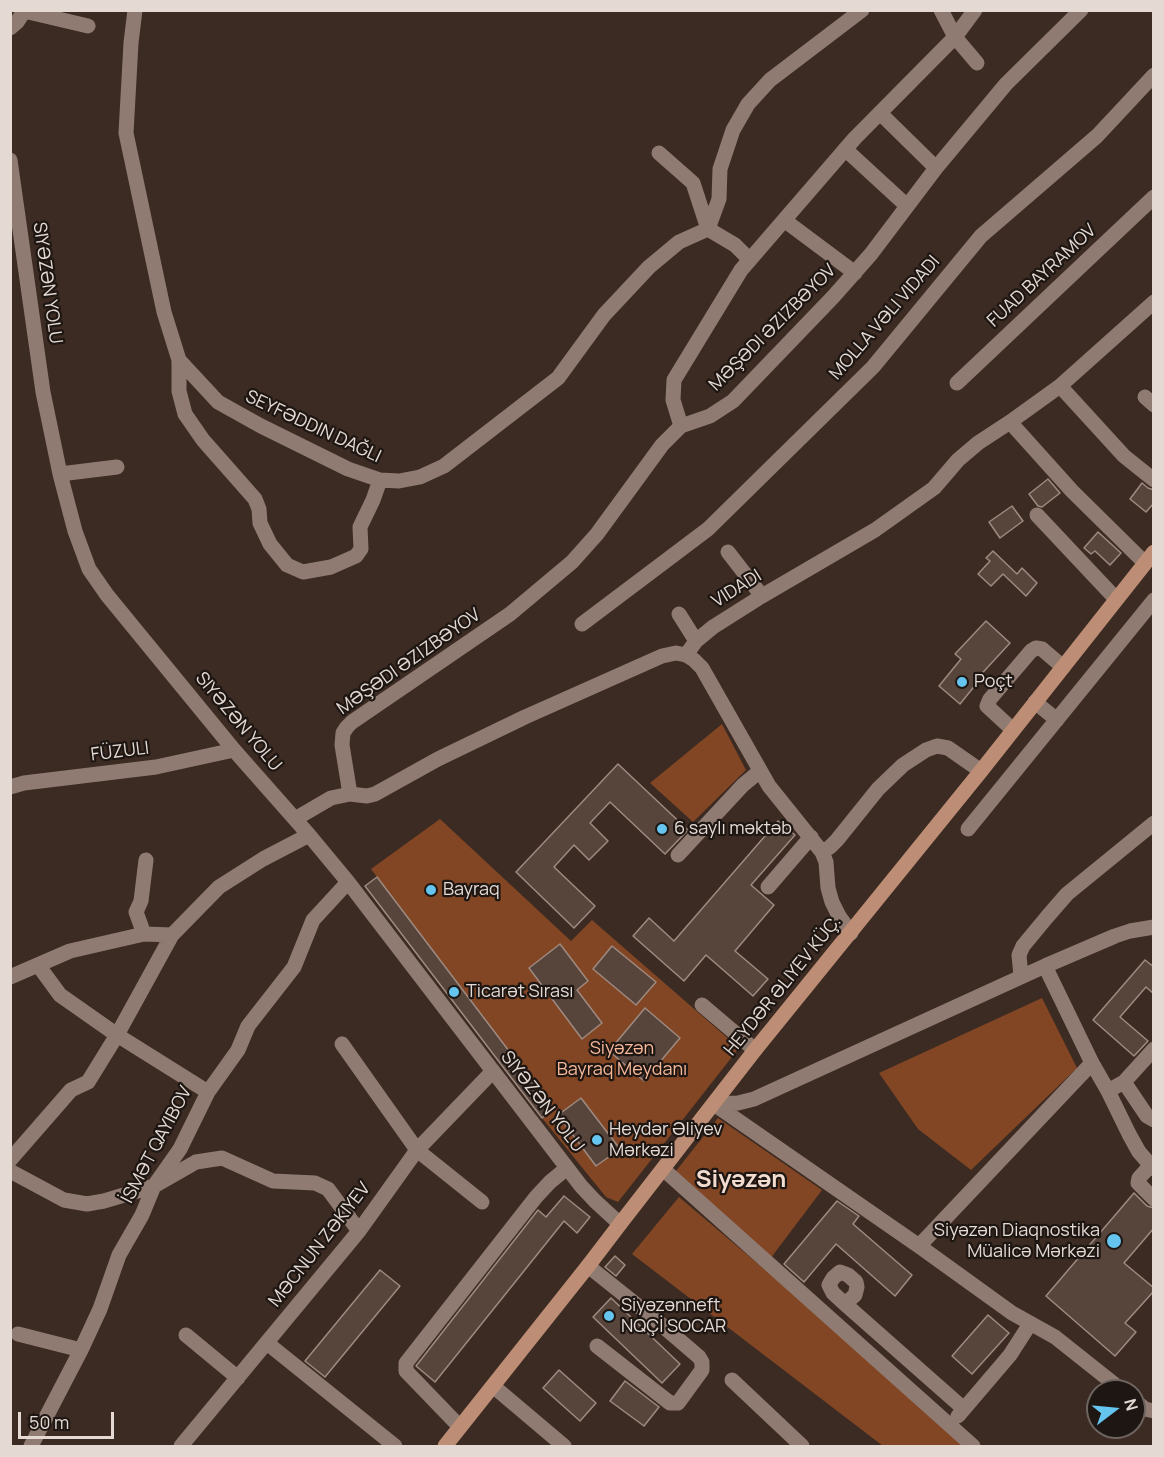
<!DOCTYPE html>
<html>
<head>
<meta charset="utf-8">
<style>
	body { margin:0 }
	#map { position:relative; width:1164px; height:1457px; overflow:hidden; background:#3c2b22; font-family:Manrope,sans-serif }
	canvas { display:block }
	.frame { position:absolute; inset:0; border:12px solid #e4d9d3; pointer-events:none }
	.north { position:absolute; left:1086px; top:1379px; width:60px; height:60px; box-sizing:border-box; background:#1d1612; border:2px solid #6d645f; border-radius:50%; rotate:74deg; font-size:16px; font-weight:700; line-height:24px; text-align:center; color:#e4d9d3 }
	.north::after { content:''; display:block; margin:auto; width:21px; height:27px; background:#65c5ee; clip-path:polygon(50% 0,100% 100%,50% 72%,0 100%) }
	.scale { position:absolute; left:18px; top:1412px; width:96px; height:27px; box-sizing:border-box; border:3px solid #e4d9d3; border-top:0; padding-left:8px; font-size:18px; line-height:21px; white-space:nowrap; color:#e4d9d3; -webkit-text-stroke:4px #1d1612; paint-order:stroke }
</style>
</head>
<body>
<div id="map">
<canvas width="1164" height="1457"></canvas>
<div class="frame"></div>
<div class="north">N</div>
<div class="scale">50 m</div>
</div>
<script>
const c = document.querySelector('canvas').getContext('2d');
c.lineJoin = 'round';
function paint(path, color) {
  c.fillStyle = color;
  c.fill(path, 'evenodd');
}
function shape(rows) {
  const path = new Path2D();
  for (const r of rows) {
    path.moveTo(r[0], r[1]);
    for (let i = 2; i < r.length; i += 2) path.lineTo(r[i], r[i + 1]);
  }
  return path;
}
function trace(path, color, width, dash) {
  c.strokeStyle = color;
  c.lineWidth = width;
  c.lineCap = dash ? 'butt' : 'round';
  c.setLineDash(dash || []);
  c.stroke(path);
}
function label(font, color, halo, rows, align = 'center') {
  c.font = font + ' Manrope,sans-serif';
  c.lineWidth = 4.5;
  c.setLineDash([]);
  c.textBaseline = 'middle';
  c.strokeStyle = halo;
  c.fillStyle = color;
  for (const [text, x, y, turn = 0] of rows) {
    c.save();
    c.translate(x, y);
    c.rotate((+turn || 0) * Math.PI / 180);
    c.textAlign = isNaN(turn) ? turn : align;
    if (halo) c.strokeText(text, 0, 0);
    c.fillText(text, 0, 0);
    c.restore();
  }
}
const green = shape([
	[722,724,746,770,693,822,650,783],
	[440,819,571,941,592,920,739,1048,618,1202,606,1197,542,1118,553,1109,371,869],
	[1042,998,1077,1068,971,1170,918,1129,879,1073],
	[718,1118,822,1190,770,1259,676,1171],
	[679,1197,822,1318,966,1446,883,1446,632,1254]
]);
const building = shape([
	[1048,479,1060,493,1042,507,1038,506,1029,494,1048,479],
	[1142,483,1148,488,1154,490,1154,503,1146,512,1130,499,1142,483],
	[1012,506,1023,521,1000,538,989,522,1012,506],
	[1098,532,1121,553,1110,565,1095,551,1091,554,1084,548,1098,532],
	[993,551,1017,574,1022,568,1037,583,1026,596,1003,574,991,586,978,574,990,561,986,558,993,551],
	[986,621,1010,643,975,681,977,683,960,704,939,686,961,659,955,654,986,621],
	[618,764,688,830,665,854,610,802,590,823,608,841,589,860,574,845,554,867,595,906,574,928,516,872,618,764],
	[778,821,795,835,751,885,774,905,735,951,768,979,753,996,706,955,684,981,633,936,649,918,674,941,778,821],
	[377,877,553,1109,542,1118,365,886,377,877],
	[560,944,588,981,577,990,602,1023,582,1039,529,968,560,944],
	[612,946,656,982,636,1005,593,969,612,946],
	[1145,960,1154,967,1154,994,1146,987,1120,1017,1148,1041,1134,1056,1093,1020,1145,960],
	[645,1008,680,1038,644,1081,609,1051,645,1008],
	[581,1098,620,1149,596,1166,558,1115,581,1098],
	[1134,1193,1147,1206,1154,1208,1154,1228,1124,1263,1154,1288,1154,1291,1125,1323,1136,1332,1115,1356,1046,1296,1134,1193],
	[564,1196,590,1217,577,1233,564,1221,435,1382,416,1366,538,1210,546,1217,564,1196],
	[837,1201,859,1216,853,1224,912,1275,895,1296,836,1244,804,1282,784,1264,837,1201],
	[615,1256,625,1265,616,1276,605,1267,615,1256],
	[380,1270,400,1286,325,1377,305,1361,380,1270],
	[611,1298,680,1364,662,1383,593,1317,611,1298],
	[988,1315,1009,1333,972,1374,952,1356,988,1315],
	[559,1370,596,1403,580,1421,543,1388,559,1370],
	[625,1381,659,1407,644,1426,610,1401,625,1381]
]);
const minor = shape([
	[135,10,131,43,126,133,164,312,179,360,218,402,261,426,348,469,380,480,399,481,420,477,444,466,558,378,604,315,649,267,679,242,708,229,719,199,720,169,733,130,748,104,770,80,862,10],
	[941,10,955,37,977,63],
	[24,11,88,26],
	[10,28,17,22,25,10],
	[880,113,936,168],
	[845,149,907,206],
	[659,153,693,183,708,229,735,245,750,260],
	[10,160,43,392,60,474,75,531,89,569,107,595,234,750,309,835,348,882,581,1186,595,1201,620,1224],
	[784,220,855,273],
	[179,360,179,391,185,414,203,440,255,499,259,509,260,523,270,544,287,565,303,572,331,567,356,556,361,549,360,527,373,500,380,480],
	[957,383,1154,197],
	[1060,386,1124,456,1154,480],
	[1145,397,1154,405],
	[1010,422,1072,491,1145,563],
	[681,426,673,400,674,380,741,270,855,138,955,37,975,10],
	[60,474,117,467],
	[1037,515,1116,599],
	[728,552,762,596],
	[679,614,696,641],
	[582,624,708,529,873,367,981,236,1097,136,1154,75],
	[686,655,696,641,713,627,762,596,875,530,934,488,958,460,978,443,1010,422,1060,386,1154,302],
	[1035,702,1057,720],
	[1013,730,987,706,990,699,1031,651,1036,648,1042,649,1063,667],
	[10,787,24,783,156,767,234,750],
	[350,794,342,745,343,733,347,727,352,722,510,614,572,562,597,534,662,445,681,426,710,416,733,401,833,297,871,254,936,168,1006,84,1081,10],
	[295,819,331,798,350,794,367,796,375,794,438,759,525,717,662,656,676,653,686,655,694,660,702,668,769,786,822,852,826,862,828,888,832,902,839,916,851,933],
	[968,829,1154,600],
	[822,852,830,847,837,840,878,789,903,765,926,750,937,746,948,748,981,771],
	[678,855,743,785,760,771],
	[768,887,811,837],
	[144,934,136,912,141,901,146,860],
	[38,965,60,995,117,1035,208,1092],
	[1045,966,1092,1063,1108,1091,1129,1134,1139,1152,1154,1169],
	[1021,976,1019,955,1023,946,1047,917,1067,894,1154,823],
	[10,977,70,951,144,934,172,935,219,887,263,859,309,835],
	[702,1005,755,1050],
	[342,1044,417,1150,482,1202],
	[1124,1082,1147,1116,1154,1120],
	[1108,1091,1124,1082,1154,1049],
	[714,1104,919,1246,1012,1313,1055,1337,1123,1391],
	[714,1104,738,1103,754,1099,1045,966,1115,936,1130,931,1154,927],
	[10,1160,71,1090,88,1082,117,1035,172,935],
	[1150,1166,1139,1178,1138,1183,1154,1199],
	[663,1169,973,1446],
	[10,1171,64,1200,87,1204,104,1201,154,1186,196,1162,222,1158,273,1181,315,1183,328,1189,359,1231],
	[919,1246,1092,1063],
	[588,1266,657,1321,699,1357,702,1362,702,1370,678,1403,670,1403,597,1346],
	[845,1304,855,1295,857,1287,856,1282,848,1275,840,1272,833,1278,829,1285,833,1293,845,1304,964,1409],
	[18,1334,81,1350],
	[186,1335,238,1378],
	[267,1343,395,1446],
	[732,1380,802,1446],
	[493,1386,564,1446],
	[1134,1400,1145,1409,1154,1411],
	[958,1416,1010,1355,1030,1324],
	[460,1427,406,1371,406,1363,536,1197,550,1182,567,1168],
	[31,1446,81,1350,100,1309,119,1255,142,1215,154,1186,180,1149,208,1092,238,1050,248,1026,294,967,313,920,348,882],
	[181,1446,359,1231,417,1150,493,1071]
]);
const major = shape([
	[445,1446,588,1266,620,1224,755,1050,981,771,1154,552]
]);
const markers = [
	[962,682,6,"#65c5ee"],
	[662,829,6,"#65c5ee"],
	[431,890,6,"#65c5ee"],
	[454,992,6,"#65c5ee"],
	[597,1140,6,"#65c5ee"],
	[1114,1241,8,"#65c5ee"],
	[609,1316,6,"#65c5ee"]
];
const streetNames = [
	["FUAD BAYRAMOV",1042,276,-43],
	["SIYƏZƏN YOLU",47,283,82],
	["MOLLA VƏLI VIDADI",885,318,-49],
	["MƏŞƏDI ƏZIZBƏYOV",773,328,-45],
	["SEYFƏDDIN DAĞLI",313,427,25],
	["VIDADI",737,589,-32],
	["MƏŞƏDI ƏZIZBƏYOV",409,662,-35],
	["SIYƏZƏN YOLU",238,722,50],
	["FÜZULI",120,752,-7],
	["HEYDƏR ƏLIYEV KÜÇ.",783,986,-51],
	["SIYƏZƏN YOLU",542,1102,52],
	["İSMƏT QAYIBOV",157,1145,-62],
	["MƏCNUN ZƏKIYEV",320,1245,-52]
];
const poiNames = [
	["Poçt",974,682],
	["6 saylı məktəb",674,829],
	["Bayraq",443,890],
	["Ticarət Sırası",466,992],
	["Heydər Əliyev",609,1130],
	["Mərkəzi",609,1151],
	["Siyəzən Diaqnostika",1100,1231,"right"],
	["Müalicə Mərkəzi",1100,1252,"right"],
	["Siyəzənneft",621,1306],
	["NQÇİ SOCAR",621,1327]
];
const parkNames = [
	["Siyəzən",622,1049],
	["Bayraq Meydanı",622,1070]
];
const districtNames = [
	["Siyəzən",741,1180]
];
paint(green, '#824624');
paint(building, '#57453c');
trace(building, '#9e8a80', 1.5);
trace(minor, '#8f7b71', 15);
trace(major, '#bd8e75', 15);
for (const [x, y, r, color] of markers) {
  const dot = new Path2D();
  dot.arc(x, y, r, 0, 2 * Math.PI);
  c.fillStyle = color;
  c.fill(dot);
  trace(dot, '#1d1612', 2);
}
label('18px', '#e4d9d3', '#1d1612', streetNames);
label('18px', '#e4d9d3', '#1d1612', poiNames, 'left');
label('18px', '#f7b999', '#1d1612', parkNames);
label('bold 24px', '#f2dcd0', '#1d1612', districtNames);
</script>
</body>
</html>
